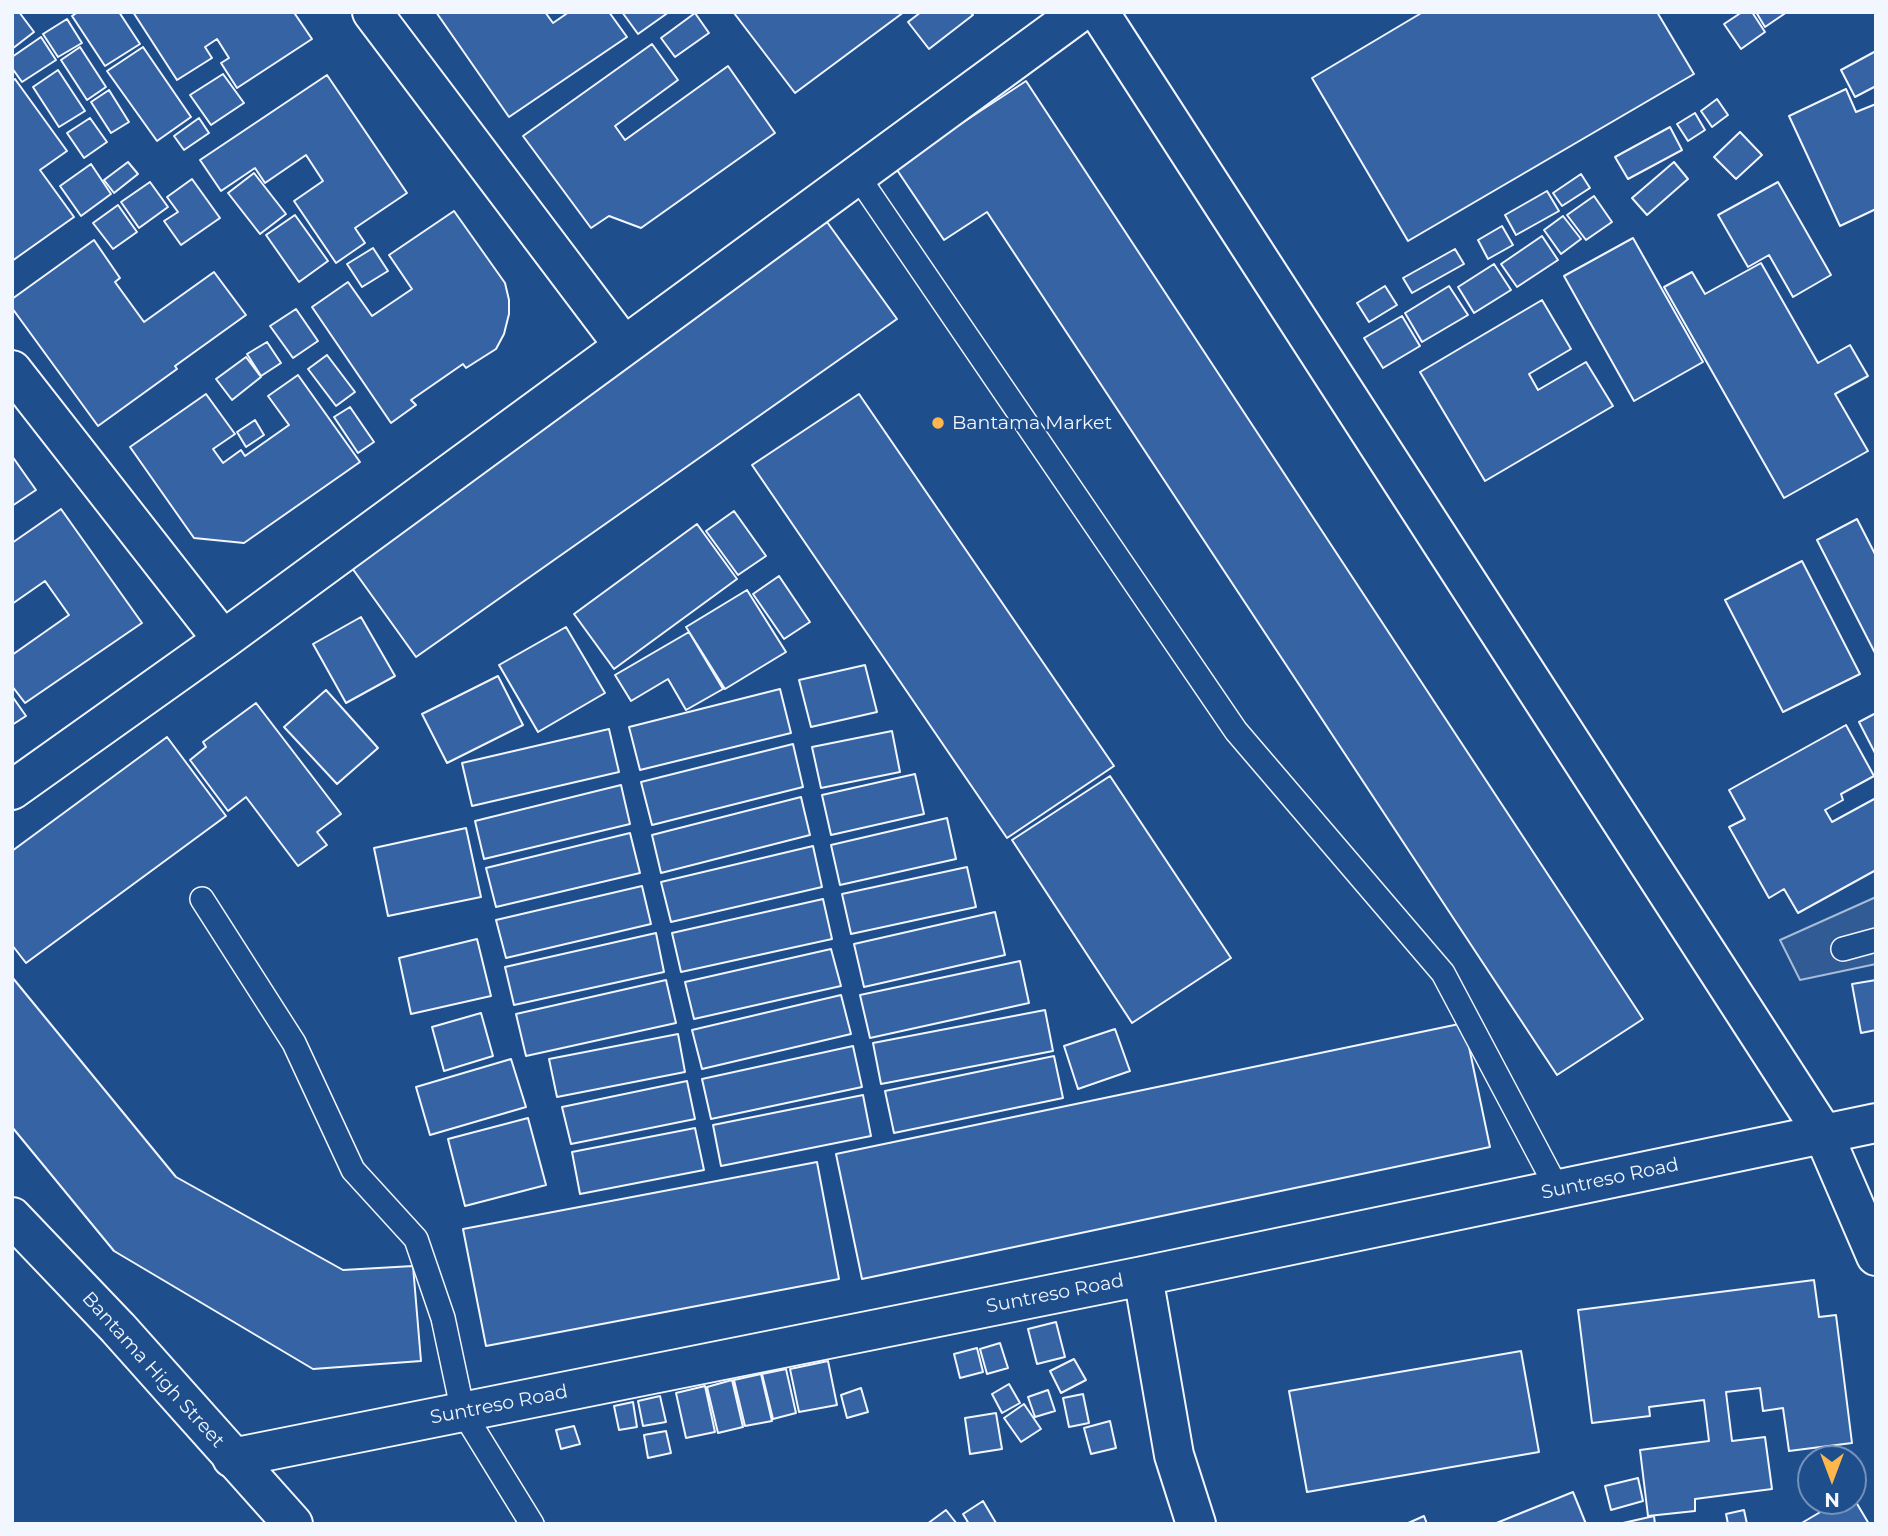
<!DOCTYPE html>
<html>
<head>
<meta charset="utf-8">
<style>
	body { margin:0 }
	#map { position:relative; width:1888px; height:1536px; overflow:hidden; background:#1f4e8c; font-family:Montserrat,sans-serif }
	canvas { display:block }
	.frame { position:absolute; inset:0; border:14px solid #f2f6ff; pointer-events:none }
	.north { position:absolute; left:1797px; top:1445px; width:70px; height:70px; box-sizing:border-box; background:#1f4e8c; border:2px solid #7391ba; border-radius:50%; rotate:180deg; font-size:19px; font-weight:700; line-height:28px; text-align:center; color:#f2f6ff }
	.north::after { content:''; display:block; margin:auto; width:24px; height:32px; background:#ffb74d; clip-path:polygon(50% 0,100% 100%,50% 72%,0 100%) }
</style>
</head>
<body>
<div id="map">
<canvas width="1888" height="1536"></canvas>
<div class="frame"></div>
<div class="north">N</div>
</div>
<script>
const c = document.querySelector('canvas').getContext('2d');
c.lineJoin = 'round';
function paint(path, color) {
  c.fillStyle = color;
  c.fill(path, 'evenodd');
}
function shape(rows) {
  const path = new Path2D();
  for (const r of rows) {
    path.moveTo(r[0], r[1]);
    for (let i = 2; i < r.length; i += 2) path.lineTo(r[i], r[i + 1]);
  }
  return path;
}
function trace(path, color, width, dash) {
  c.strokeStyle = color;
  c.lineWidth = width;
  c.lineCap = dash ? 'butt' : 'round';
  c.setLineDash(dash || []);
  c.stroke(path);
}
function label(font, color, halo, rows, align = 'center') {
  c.font = font + ' Montserrat,sans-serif';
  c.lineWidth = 5;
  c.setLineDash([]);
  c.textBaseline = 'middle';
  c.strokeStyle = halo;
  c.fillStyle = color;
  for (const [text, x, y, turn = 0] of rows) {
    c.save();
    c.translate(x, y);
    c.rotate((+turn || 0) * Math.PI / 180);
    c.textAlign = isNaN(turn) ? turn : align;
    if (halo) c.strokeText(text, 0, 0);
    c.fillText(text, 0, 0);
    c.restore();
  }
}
const parking = shape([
	[1876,897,1876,964,1800,980,1780,940,1876,897]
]);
const building = shape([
	[12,12,19,12,34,32,12,49,12,12],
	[78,12,119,12,140,44,105,66,72,16,78,12],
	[133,12,298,12,295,14,312,39,237,88,221,63,229,58,217,39,205,47,212,58,177,80,133,12],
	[436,12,545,12,553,23,569,12,609,12,627,37,509,117,436,12],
	[622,12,669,12,638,34,622,12],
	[736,12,796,13,904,12,795,93,734,13,736,12],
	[921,12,970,12,973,15,929,49,908,22,921,12],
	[1423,12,1657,12,1694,74,1408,241,1312,78,1423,12],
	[1742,12,1752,12,1765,32,1741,49,1724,24,1742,12],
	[1756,12,1787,12,1765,27,1756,12],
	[695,13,709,33,675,57,661,38,695,13],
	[67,19,82,43,58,57,43,34,67,19],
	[41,37,56,60,22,82,12,68,12,57,41,37],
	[652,44,678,80,615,126,625,140,728,66,775,133,641,228,609,216,591,228,523,136,652,44],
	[80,47,106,87,87,100,61,60,80,47],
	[143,47,191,117,157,141,107,71,143,47],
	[1876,51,1876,86,1855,97,1841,70,1876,51],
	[58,70,85,111,59,127,33,87,58,70],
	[223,74,244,103,211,125,190,95,223,74],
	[327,75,407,193,355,228,365,243,336,263,294,201,323,181,306,155,265,183,255,168,221,191,200,160,327,75],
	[15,79,67,151,40,170,74,217,12,261,12,81,15,79],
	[1026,81,1643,1019,1557,1075,987,212,944,240,895,167,1026,81],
	[1846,89,1856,112,1876,104,1876,209,1840,226,1789,116,1846,89],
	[109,90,129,122,111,133,91,102,109,90],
	[1717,99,1728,115,1712,127,1701,111,1717,99],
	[1695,113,1705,130,1688,141,1677,124,1695,113],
	[90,118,107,142,84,158,67,133,90,118],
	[199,118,209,133,184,150,174,136,199,118],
	[1670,127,1682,150,1628,179,1615,157,1670,127],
	[1740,132,1762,155,1736,179,1714,157,1740,132],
	[128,162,138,174,114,193,104,180,128,162],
	[1674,162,1688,179,1647,215,1632,198,1674,162],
	[91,164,111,194,81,216,60,186,91,164],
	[254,173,286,214,260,234,228,193,254,173],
	[1581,174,1590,188,1562,206,1553,193,1581,174],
	[192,179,220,218,181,245,164,221,178,212,167,197,192,179],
	[150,182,168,207,139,228,121,202,150,182],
	[1778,182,1831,275,1793,297,1769,255,1748,267,1718,215,1778,182],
	[1547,191,1559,211,1516,235,1505,215,1547,191],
	[1594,196,1612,222,1586,240,1567,215,1594,196],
	[118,205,137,232,113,249,93,223,118,205],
	[454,211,505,283,509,300,509,314,504,334,496,349,466,368,463,364,411,400,416,405,391,423,312,307,348,282,372,316,412,289,389,255,454,211],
	[295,215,328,261,299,282,266,235,295,215],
	[1563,216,1581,239,1561,254,1544,230,1563,216],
	[827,222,897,319,416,657,347,561,827,222],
	[1502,226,1513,245,1488,259,1478,240,1502,226],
	[1542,236,1558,260,1517,287,1501,264,1542,236],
	[1633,238,1703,362,1634,401,1564,276,1633,238],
	[94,240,120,278,115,282,144,322,214,272,246,315,175,366,177,369,98,426,12,308,12,299,94,240],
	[373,248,388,271,362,287,347,264,373,248],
	[1455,249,1464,264,1412,293,1403,278,1455,249],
	[1761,263,1818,363,1850,345,1868,376,1835,394,1868,451,1784,498,1664,287,1692,272,1705,294,1761,263],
	[1494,264,1511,290,1474,313,1458,287,1494,264],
	[1385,286,1397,305,1369,322,1357,303,1385,286],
	[1449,286,1468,315,1422,342,1405,313,1449,286],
	[1542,300,1571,349,1529,374,1538,390,1586,362,1613,406,1485,481,1420,372,1542,300],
	[296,309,318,341,293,358,270,326,296,309],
	[1402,316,1420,346,1383,368,1364,338,1402,316],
	[267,342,281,363,261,376,247,354,267,342],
	[327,355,355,392,336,406,308,369,327,355],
	[246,357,261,377,232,400,216,379,246,357],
	[298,375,360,462,244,543,194,538,130,447,206,394,235,434,213,449,223,463,241,450,245,456,289,425,268,396,298,375],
	[859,394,1114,766,1007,838,752,465,859,394],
	[350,407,374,442,358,453,334,417,350,407],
	[255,420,264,435,246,447,237,432,255,420],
	[12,456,36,490,12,506,12,456],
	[61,509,142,623,25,703,12,686,12,655,69,615,45,581,12,604,12,543,61,509],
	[734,511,766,556,738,575,706,531,734,511],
	[1857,519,1876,556,1876,655,1817,540,1857,519],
	[697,524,737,579,614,669,574,614,697,524],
	[1802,561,1860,674,1783,712,1725,600,1802,561],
	[779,576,810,622,784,639,753,594,779,576],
	[747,590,786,652,725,689,686,627,747,590],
	[361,617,395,676,346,703,313,644,361,617],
	[566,627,605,693,538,732,499,665,566,627],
	[689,632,723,689,686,710,668,679,631,701,615,675,689,632],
	[865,665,877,712,811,727,799,680,865,665],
	[498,676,523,725,447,763,422,714,498,676],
	[780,689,791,733,640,770,629,727,780,689],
	[326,690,378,748,337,784,284,727,326,690],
	[12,696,26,716,12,725,12,696],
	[256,703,341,814,317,832,327,845,298,866,246,797,228,811,190,760,206,747,203,742,256,703],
	[1876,713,1876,755,1859,722,1876,713],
	[1846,725,1874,776,1841,794,1843,800,1825,810,1832,822,1876,798,1876,870,1798,913,1784,889,1769,898,1729,827,1745,819,1729,790,1846,725],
	[609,729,619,772,472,806,462,763,609,729],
	[892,731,900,772,821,788,812,747,892,731],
	[167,737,226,816,26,963,12,945,12,851,167,737],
	[793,744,803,787,652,825,641,782,793,744],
	[915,774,924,814,831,835,822,795,915,774],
	[1110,776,1231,958,1132,1023,1012,840,1110,776],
	[621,785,630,824,484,859,475,821,621,785],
	[801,797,810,835,661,873,652,835,801,797],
	[947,818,956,859,840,885,831,845,947,818],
	[466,828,481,897,388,916,374,848,466,828],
	[630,833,640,873,496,907,486,868,630,833],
	[813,846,822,887,671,922,661,882,813,846],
	[967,867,976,907,851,934,842,894,967,867],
	[642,886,651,924,506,958,496,920,642,886],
	[823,899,832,939,681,972,672,933,823,899],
	[995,912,1005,955,864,987,854,944,995,912],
	[656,933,664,972,514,1005,505,967,656,933],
	[477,939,491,996,411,1014,399,958,477,939],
	[831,949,841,986,694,1019,685,982,831,949],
	[1020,961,1029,1003,870,1038,860,995,1020,961],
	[12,977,176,1177,343,1270,413,1266,421,1361,313,1369,114,1251,12,1127,12,977],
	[666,980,676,1023,526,1056,516,1014,666,980],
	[1876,980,1876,1030,1861,1033,1852,984,1876,980],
	[841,995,851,1034,702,1069,692,1030,841,995],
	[1045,1010,1053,1051,881,1084,873,1043,1045,1010],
	[481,1013,493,1056,444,1071,432,1027,481,1013],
	[1464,1023,1490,1147,862,1279,836,1154,1464,1023],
	[1115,1029,1130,1071,1078,1089,1064,1046,1115,1029],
	[678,1034,685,1072,557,1097,549,1059,678,1034],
	[853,1046,862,1087,711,1119,702,1079,853,1046],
	[1054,1056,1063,1098,894,1133,885,1091,1054,1056],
	[511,1059,526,1107,430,1135,416,1087,511,1059],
	[687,1081,695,1119,571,1144,562,1107,687,1081],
	[863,1095,871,1136,721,1166,713,1125,863,1095],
	[528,1118,546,1185,465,1206,448,1139,528,1118],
	[695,1128,704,1170,580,1194,572,1152,695,1128],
	[817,1162,839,1279,486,1346,463,1229,817,1162],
	[1814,1280,1819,1317,1836,1315,1852,1443,1789,1451,1783,1408,1763,1411,1760,1388,1726,1392,1732,1441,1765,1437,1772,1489,1695,1499,1695,1511,1648,1516,1640,1450,1709,1441,1704,1400,1649,1407,1650,1416,1592,1423,1578,1310,1814,1280],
	[1056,1322,1065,1357,1037,1364,1028,1329,1056,1322],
	[1000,1343,1008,1368,987,1374,980,1349,1000,1343],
	[977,1348,983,1372,960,1378,954,1354,977,1348],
	[1521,1351,1539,1452,1307,1492,1289,1391,1521,1351],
	[1074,1359,1086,1380,1061,1393,1050,1371,1074,1359],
	[828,1361,837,1405,799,1412,790,1369,828,1361],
	[786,1369,796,1413,773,1419,762,1374,786,1369],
	[761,1374,772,1421,745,1426,734,1380,761,1374],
	[732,1380,743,1427,718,1433,707,1387,732,1380],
	[1009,1384,1020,1403,1002,1413,992,1394,1009,1384],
	[705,1386,715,1432,686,1438,676,1393,705,1386],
	[861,1388,868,1412,847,1418,841,1395,861,1388],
	[1048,1390,1055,1411,1035,1417,1028,1397,1048,1390],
	[1083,1394,1089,1423,1069,1427,1063,1398,1083,1394],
	[660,1396,666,1422,643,1426,638,1401,660,1396],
	[633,1402,637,1427,619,1430,614,1406,633,1402],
	[1024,1404,1041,1429,1021,1442,1004,1418,1024,1404],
	[996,1413,1002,1449,970,1454,965,1418,996,1413],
	[1110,1421,1116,1448,1091,1454,1084,1428,1110,1421],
	[574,1426,580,1444,561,1449,556,1430,574,1426],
	[666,1431,671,1453,648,1458,644,1435,666,1431],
	[1638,1478,1643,1501,1611,1510,1605,1486,1638,1478],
	[1573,1492,1586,1524,1494,1524,1573,1492],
	[1853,1497,1869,1524,1800,1524,1839,1501,1853,1501,1853,1497],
	[983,1501,996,1523,969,1524,963,1514,983,1501],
	[946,1510,957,1524,927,1524,946,1510],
	[1744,1510,1747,1524,1728,1524,1726,1514,1744,1510],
	[1424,1516,1427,1524,1406,1524,1424,1516],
	[1654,1516,1655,1524,1623,1524,1623,1523,1654,1516]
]);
const service = shape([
	[857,175,1236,731,1443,973,1558,1190],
	[202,899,294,1043,353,1170,416,1239,443,1318,463,1412,532,1524],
	[1843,949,1876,940]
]);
const minor = shape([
	[372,12,624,346],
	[1099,12,1823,1133,1876,1256],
	[12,370,223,640],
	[12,790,223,640,1080,12],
	[1143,1276,1174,1455,1196,1524],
	[232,1458,1143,1276,1876,1123]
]);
const secondary = shape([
	[12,1217,118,1328,293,1524]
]);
const markers = [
	[938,423,7,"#ffb74d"]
];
const poiNames = [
	["Bantama Market",952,423]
];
const streetNames = [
	["Suntreso Road",1610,1179,-12],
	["Suntreso Road",1055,1294,-11],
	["Bantama High Street",153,1370,48],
	["Suntreso Road",499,1405,-11]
];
paint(parking, '#305b95');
trace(parking, '#a8bbd7', 2);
paint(building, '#3563a3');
trace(building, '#f2f6ff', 2);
trace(service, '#f2f6ff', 26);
trace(minor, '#f2f6ff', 42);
trace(secondary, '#f2f6ff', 42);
trace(service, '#1f4e8c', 23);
trace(minor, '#1f4e8c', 38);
trace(secondary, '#1f4e8c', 38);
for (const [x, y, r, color] of markers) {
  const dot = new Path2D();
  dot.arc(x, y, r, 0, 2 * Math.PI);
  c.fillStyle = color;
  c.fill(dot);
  trace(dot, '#1f4e8c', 2.5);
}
label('19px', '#f2f6ff', '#1f4e8c', poiNames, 'left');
label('19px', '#f2f6ff', '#1f4e8c', streetNames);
</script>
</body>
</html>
